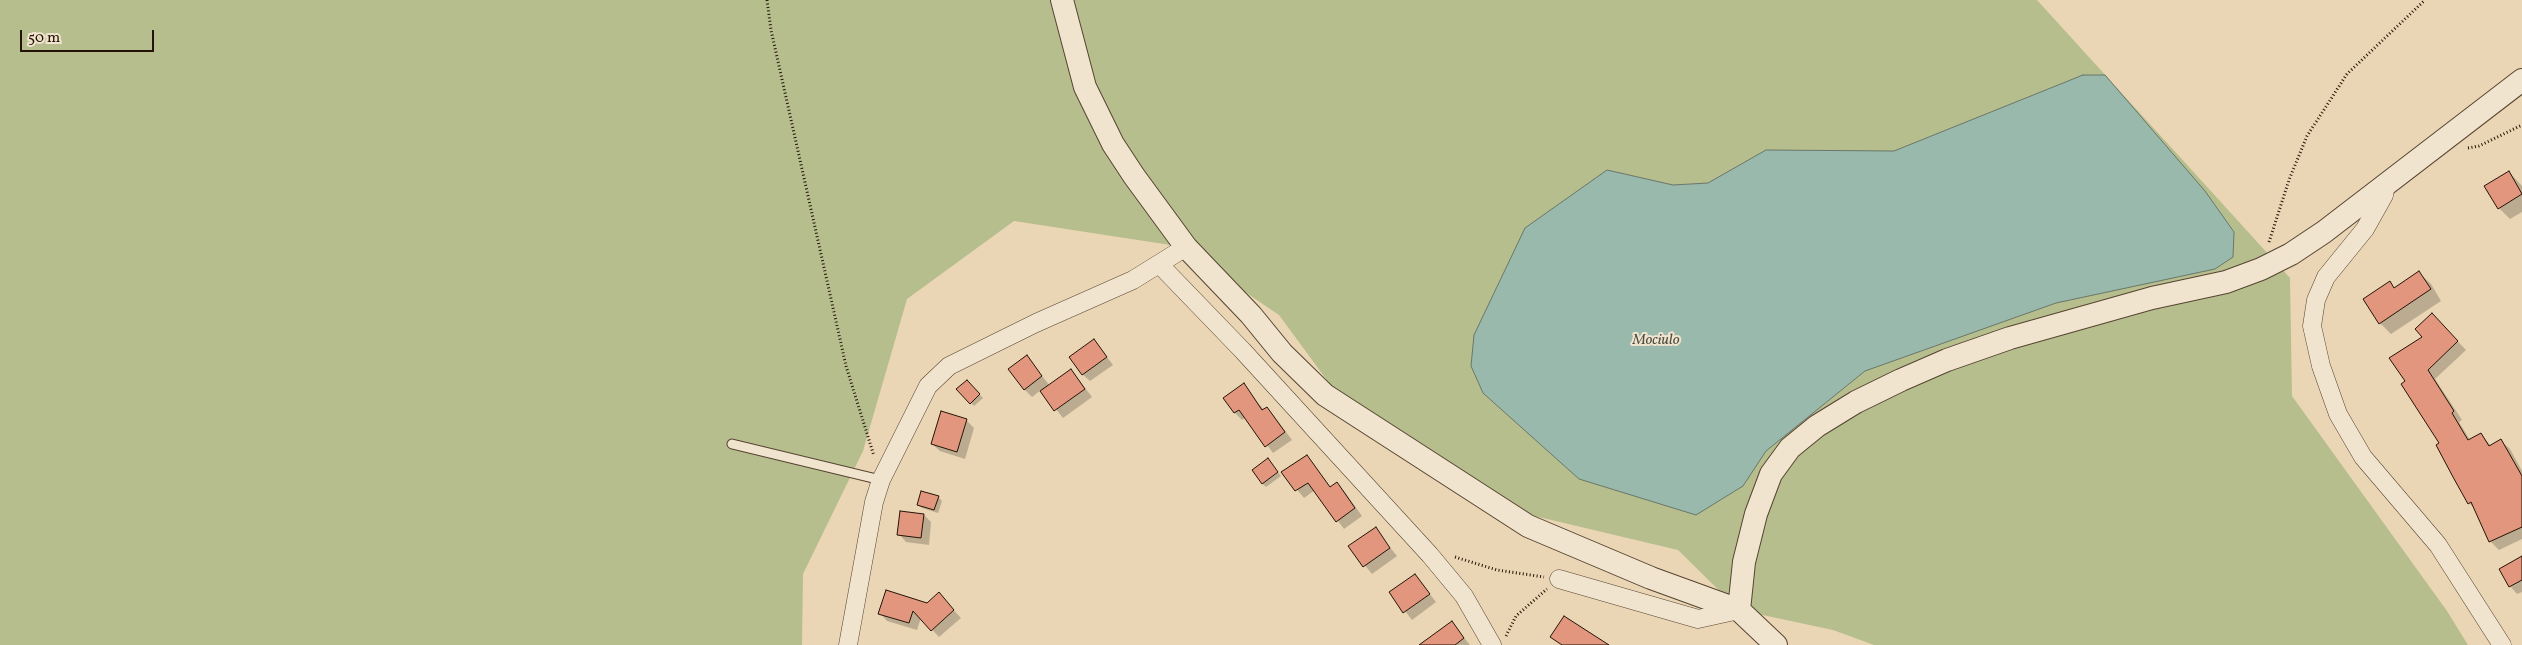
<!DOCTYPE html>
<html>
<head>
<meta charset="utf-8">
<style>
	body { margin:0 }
	#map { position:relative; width:2522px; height:645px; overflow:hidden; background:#ead6b4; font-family:Vollkorn,serif }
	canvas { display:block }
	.scale { position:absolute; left:20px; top:30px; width:134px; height:22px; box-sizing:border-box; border:2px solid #241407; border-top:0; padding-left:6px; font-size:15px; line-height:18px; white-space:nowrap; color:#241407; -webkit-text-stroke:4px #f1e4ce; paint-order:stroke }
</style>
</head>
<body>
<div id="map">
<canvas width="2522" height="645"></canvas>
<div class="scale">50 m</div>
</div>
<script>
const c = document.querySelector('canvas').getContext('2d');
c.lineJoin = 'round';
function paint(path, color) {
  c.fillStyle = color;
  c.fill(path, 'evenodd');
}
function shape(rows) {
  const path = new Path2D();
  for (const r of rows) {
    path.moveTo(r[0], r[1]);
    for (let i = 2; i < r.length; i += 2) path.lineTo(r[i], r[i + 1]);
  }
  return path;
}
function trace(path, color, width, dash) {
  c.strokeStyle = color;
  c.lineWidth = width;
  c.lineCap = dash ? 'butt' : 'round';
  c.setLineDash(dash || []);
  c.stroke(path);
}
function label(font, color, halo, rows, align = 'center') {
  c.font = font + ' Vollkorn,serif';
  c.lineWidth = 4;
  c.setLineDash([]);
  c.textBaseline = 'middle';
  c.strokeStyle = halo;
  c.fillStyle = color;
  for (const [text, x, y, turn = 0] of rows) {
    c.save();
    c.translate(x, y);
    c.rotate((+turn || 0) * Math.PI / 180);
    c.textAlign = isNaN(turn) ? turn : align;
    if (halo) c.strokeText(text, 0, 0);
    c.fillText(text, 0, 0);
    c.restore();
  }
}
const green = shape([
	[0,0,2037,0,2290,278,2292,396,2447,611,2468,645,1874,645,1833,630,1739,610,1678,550,1467,500,1365,432,1279,315,1177,246,1014,221,907,299,863,451,803,574,802,645,0,645]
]);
const water = shape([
	[2083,75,2105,75,2205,191,2234,232,2233,257,2215,269,2056,303,1865,371,1766,451,1743,486,1696,515,1579,479,1483,393,1471,366,1474,335,1525,228,1607,170,1673,185,1708,183,1766,150,1894,151,2083,75]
]);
const shadow = shape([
	[2509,172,2522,186,2522,212,2510,219,2499,208],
	[2419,273,2431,284,2441,301,2391,334,2380,323,2389,283,2395,289],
	[2432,315,2466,350,2435,379,2462,420,2459,422,2470,440,2481,434,2491,446,2501,441,2510,449,2522,471,2522,539,2499,550,2490,541,2477,511,2469,503,2441,443,2406,382],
	[1094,340,1113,365,1090,381,1082,374],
	[1027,357,1050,386,1071,370,1092,397,1063,418,1041,390,1032,397,1024,389],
	[967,381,983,398,974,406,958,390],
	[1243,385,1264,410,1267,408,1274,416,1292,440,1273,453,1246,417,1242,420,1234,412],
	[942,413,967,421,974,428,965,459,940,451,932,444],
	[1306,456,1331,488,1337,483,1344,491,1362,516,1344,529,1315,490,1304,498,1283,473],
	[1271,463,1281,476,1266,487,1262,483],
	[938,497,942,501,938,513,922,508,918,505],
	[924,515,931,522,929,545,906,542,899,534],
	[1375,529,1397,556,1372,574,1350,547],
	[2522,557,2522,592,2517,594,2510,586],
	[1415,575,1436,602,1412,620,1391,593],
	[946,602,961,618,939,637,921,618,917,630,887,621,880,613],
	[1452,623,1470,645,1421,645]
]);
const building = shape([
	[2509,171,2522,194,2498,209,2484,186,2509,171],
	[2419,271,2431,289,2379,324,2363,299,2390,281,2394,288,2419,271],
	[2432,313,2458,341,2428,370,2454,411,2452,413,2468,440,2481,433,2489,446,2501,439,2522,476,2522,527,2489,542,2471,502,2468,504,2453,477,2436,445,2439,443,2401,384,2405,381,2389,358,2422,337,2415,329,2432,313],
	[1094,339,1107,357,1082,375,1069,357,1094,339],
	[1027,355,1042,376,1024,390,1008,369,1027,355],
	[1071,369,1085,389,1054,411,1040,391,1071,369],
	[967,380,980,394,970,404,956,389,967,380],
	[1244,383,1262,410,1267,407,1285,432,1265,447,1239,410,1234,413,1223,398,1244,383],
	[941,411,967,419,957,452,931,444,941,411],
	[1307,455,1330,487,1337,482,1355,508,1336,522,1308,483,1295,491,1281,472,1307,455],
	[1268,458,1278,472,1262,484,1252,470,1268,458],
	[921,491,939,496,934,510,917,505,921,491],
	[900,511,924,514,921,538,897,535,900,511],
	[1376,527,1390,548,1363,567,1348,546,1376,527],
	[2522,556,2522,580,2509,587,2499,569,2522,556],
	[1415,574,1430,594,1403,613,1389,592,1415,574],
	[886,590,927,603,939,592,954,610,931,631,913,611,909,623,878,614,886,590],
	[1564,616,1609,645,1562,645,1550,637,1564,616],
	[1452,621,1464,638,1455,645,1419,645,1452,621]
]);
const path = shape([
	[767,0,771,30,846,366,874,456],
	[2468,148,2479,146,2522,125],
	[2269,242,2289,180,2307,136,2347,74,2425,0],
	[1455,557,1497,570,1544,577],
	[1506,636,1516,616,1547,589]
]);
const service = shape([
	[732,444,881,480]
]);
const minor = shape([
	[2386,183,2384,195,2365,229,2326,277,2316,300,2312,326,2321,366,2338,414,2363,457,2438,545,2502,645],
	[1159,264,1243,351,1430,555,1464,596,1492,645],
	[1559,579,1698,619,1739,610],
	[848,645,874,502,881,480,928,386,949,366,1036,323,1133,280,1186,247]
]);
const tertiary = shape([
	[1062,0,1085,87,1113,144,1134,176,1186,247,1251,315,1282,353,1325,395,1528,526,1651,578,1739,610,1776,645],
	[1739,610,1744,562,1756,514,1771,474,1790,448,1817,426,1856,402,1901,380,1947,360,2010,338,2152,298,2226,282,2261,269,2291,254,2324,232,2522,80]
]);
const waterNames = [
	["Mociulo",1656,341]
];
paint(green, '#b6be8e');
paint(water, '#98b9ac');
trace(water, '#6a776a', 1);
paint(shadow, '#0003');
paint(building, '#e1967d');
trace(building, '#241407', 1);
trace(service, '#564432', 11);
trace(minor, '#564432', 19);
trace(tertiary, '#564432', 24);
trace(path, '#241407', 3, [1, 2.5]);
trace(service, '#f1e4ce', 9);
trace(minor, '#f1e4ce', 18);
trace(tertiary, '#f1e4ce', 22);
label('italic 15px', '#4d4e41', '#f1e4ce', waterNames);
</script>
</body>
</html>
